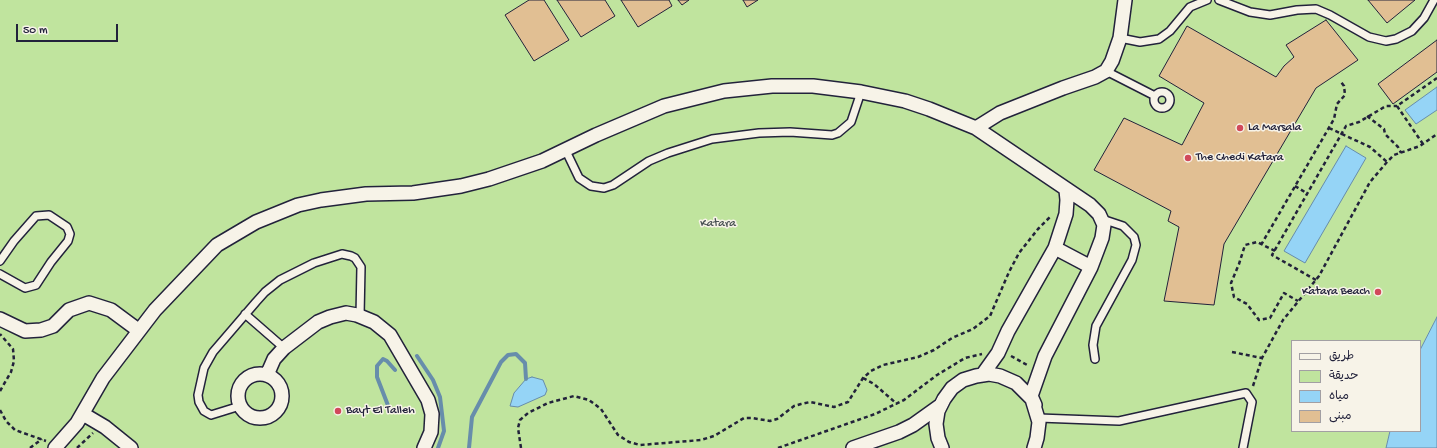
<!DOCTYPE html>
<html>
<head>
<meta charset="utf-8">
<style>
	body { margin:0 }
	#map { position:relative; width:1437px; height:448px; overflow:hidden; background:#f7f3e8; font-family:"Gochi Hand","Playpen Sans Arabic",sans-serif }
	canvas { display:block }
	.legend { position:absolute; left:1291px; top:340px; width:130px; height:92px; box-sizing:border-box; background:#f7f3e8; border:1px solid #a29fa3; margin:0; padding:5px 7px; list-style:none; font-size:12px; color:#22223b }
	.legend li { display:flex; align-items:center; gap:8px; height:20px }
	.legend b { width:20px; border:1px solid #a29fa3 }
	.scale { position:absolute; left:16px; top:24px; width:102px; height:18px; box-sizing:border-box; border:2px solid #22223b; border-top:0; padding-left:5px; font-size:12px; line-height:14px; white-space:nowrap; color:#22223b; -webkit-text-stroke:3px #f7f3e8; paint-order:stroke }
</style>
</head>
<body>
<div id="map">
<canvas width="1437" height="448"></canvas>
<ul class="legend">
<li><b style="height:5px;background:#f7f3e8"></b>طريق</li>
<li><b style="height:11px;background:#c0e49e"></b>حديقة</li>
<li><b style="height:11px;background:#95d4f6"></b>مياه</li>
<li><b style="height:11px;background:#e1bf93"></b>مبنى</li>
</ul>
<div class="scale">50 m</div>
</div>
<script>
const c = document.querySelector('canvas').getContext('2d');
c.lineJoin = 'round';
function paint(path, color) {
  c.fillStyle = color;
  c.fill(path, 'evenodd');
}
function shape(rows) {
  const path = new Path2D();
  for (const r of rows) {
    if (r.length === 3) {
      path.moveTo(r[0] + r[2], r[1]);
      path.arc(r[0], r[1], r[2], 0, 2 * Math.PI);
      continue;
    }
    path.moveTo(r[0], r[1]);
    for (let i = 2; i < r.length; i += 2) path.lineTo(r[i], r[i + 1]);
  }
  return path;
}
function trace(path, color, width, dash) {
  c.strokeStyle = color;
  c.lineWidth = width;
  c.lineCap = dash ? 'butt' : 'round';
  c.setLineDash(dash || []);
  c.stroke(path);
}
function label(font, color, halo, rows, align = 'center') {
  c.font = font + ' "Gochi Hand",sans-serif';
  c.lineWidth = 3;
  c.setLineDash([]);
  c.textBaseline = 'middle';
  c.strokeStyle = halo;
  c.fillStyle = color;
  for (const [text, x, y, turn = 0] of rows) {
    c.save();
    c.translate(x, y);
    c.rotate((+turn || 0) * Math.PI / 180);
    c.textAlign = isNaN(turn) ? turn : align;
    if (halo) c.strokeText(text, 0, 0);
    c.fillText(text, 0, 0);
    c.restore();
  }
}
const green = shape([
	[0,0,1437,0,1437,317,1420,350,1420,341,1292,341,1292,431,1390,431,1386,448,0,448]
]);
const water = shape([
	[1437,87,1437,110,1416,124,1405,110,1437,87],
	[1346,146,1366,158,1305,263,1284,251,1346,146],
	[1437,317,1437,448,1386,448,1390,431,1420,431,1420,350,1437,317],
	[532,377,543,380,547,390,545,395,518,407,510,406,514,393,526,379,532,377]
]);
const stream = shape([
	[417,356,433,380,440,397,444,431,438,448],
	[389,408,377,377,377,366,383,359,387,361,395,370],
	[469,448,472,417,501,362,508,355,516,354,525,363,526,379]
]);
const building = shape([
	[529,0,544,0,569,40,534,61,505,15,529,0],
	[557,0,605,0,615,16,581,37,557,0],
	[621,0,669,0,672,6,638,27,621,0],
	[678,0,689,0,682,5,678,0],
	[743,0,758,0,747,7,743,0],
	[1368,0,1415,0,1387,23,1368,0],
	[1326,20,1358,60,1316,88,1224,244,1214,305,1164,301,1179,227,1168,221,1171,211,1094,170,1124,118,1182,145,1204,103,1159,76,1187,26,1276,77,1284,66,1294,57,1286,45,1326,20],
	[1437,40,1437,72,1393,104,1378,84,1437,40]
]);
const path = shape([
	[1367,116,1384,129,1385,134,1398,147,1401,153],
	[1329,128,1370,147,1387,162],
	[1423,144,1397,106,1437,78],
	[1295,186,1308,194],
	[1261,245,1334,119,1337,104,1345,95,1344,86,1341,82],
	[1275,251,1257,242,1245,245,1239,264,1231,283,1234,297,1247,304,1259,320,1270,318,1284,293,1298,301],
	[1316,280,1272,255,1346,126,1359,122,1386,106,1397,106],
	[1232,352,1262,358],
	[1011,356,1029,366],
	[863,378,874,384,897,404],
	[1253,386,1262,358,1283,320,1319,276,1370,182,1387,162,1394,155,1420,146,1437,134],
	[0,391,11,372,14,361,13,349,0,334],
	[0,410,6,421,15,430,46,441],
	[30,448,42,439],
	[77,448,93,433],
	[521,448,518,428,520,420,528,413,548,403,574,396,589,400,601,409,618,435,629,442,640,445,701,440,714,436,744,418,752,418,770,421,777,419,794,406,801,404,810,402,834,407,848,402,863,378,871,371,883,365,918,357,934,350,952,338,973,329,990,316,1009,272,1019,253,1038,229,1051,216],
	[778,448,875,414,904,400,937,375,965,358,982,354]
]);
const lane = shape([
	[1219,0,1250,12,1270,15,1297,10,1316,9,1330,15,1369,37,1386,41,1396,39,1412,31,1424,18,1434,0],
	[1120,38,1140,42,1159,39,1170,31,1190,7,1207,0],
	[1106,71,1155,96],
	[1162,100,8],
	[566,151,579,178,591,186,604,188,613,185,649,161,668,153,712,139,759,133,790,132,832,135,838,133,851,122,861,92],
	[0,261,14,241,36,216,49,215,67,227,70,234,68,241,51,262,36,285,25,288,0,274],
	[245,314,284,348],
	[1095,359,1093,345,1096,326,1132,260,1136,245,1134,237,1123,226,1102,219],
	[240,406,211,415,204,411,199,402,198,395,204,368,213,352,256,302,265,292,280,280,314,263,342,254,351,256,355,258,361,267,360,316],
	[1039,418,1119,421,1246,393,1252,402,1243,448]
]);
const street = shape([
	[976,128,1000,113,1063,88,1095,77,1106,71,1112,61,1120,38,1125,0],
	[1055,248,1091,267],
	[0,319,25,331,41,330,53,326,69,310,89,303,111,310,138,330],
	[983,374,998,353,1008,331,1055,248,1066,214,1067,200,1066,190],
	[260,396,22],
	[267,375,274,359,284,348,318,322,330,317,346,313,357,315,374,322,390,335,428,400,432,414,431,432,424,448],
	[83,414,105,427,131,448],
	[55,448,77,423,103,378,155,310,217,245,256,222,298,205,321,200,366,194,413,193,461,186,489,179,542,161,596,135,664,106,724,91,772,86,813,86,861,92,905,101,929,109,976,128,1090,205,1099,214,1104,225,1102,238,1091,267,1045,356,1031,396,1035,405],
	[853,448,899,432,913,425,941,405],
	[942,448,938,438,936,424,938,411,944,399,952,388,963,380,976,376,989,374,1000,376,1016,383,1032,399,1039,422,1037,438,1034,448]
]);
const markers = [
	[1240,128,4,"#d1495b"],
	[1188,158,4,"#d1495b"],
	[1378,292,4,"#d1495b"],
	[338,411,4,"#d1495b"]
];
const poiNames = [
	["La Marsala",1248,128],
	["The Chedi Katara",1196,158],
	["Katara Beach",1370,292,"right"],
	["Bayt El Talleh",346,411]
];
const parkNames = [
	["Katara",718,224]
];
paint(green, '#c0e49e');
paint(water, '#95d4f6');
trace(water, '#678dab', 1);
trace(stream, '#678dab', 4);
paint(building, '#e1bf93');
trace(building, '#22223b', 1);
trace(lane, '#22223b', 10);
trace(street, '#22223b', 16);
trace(path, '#22223b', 2.5, [4, 3]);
trace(lane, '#f7f3e8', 7);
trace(street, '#f7f3e8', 13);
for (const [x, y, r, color] of markers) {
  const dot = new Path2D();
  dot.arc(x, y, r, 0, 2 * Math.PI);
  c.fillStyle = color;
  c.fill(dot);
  trace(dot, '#f7f3e8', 1.5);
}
label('12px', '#22223b', '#f7f3e8', poiNames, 'left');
label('12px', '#4a5254', '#f7f3e8', parkNames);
</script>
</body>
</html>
